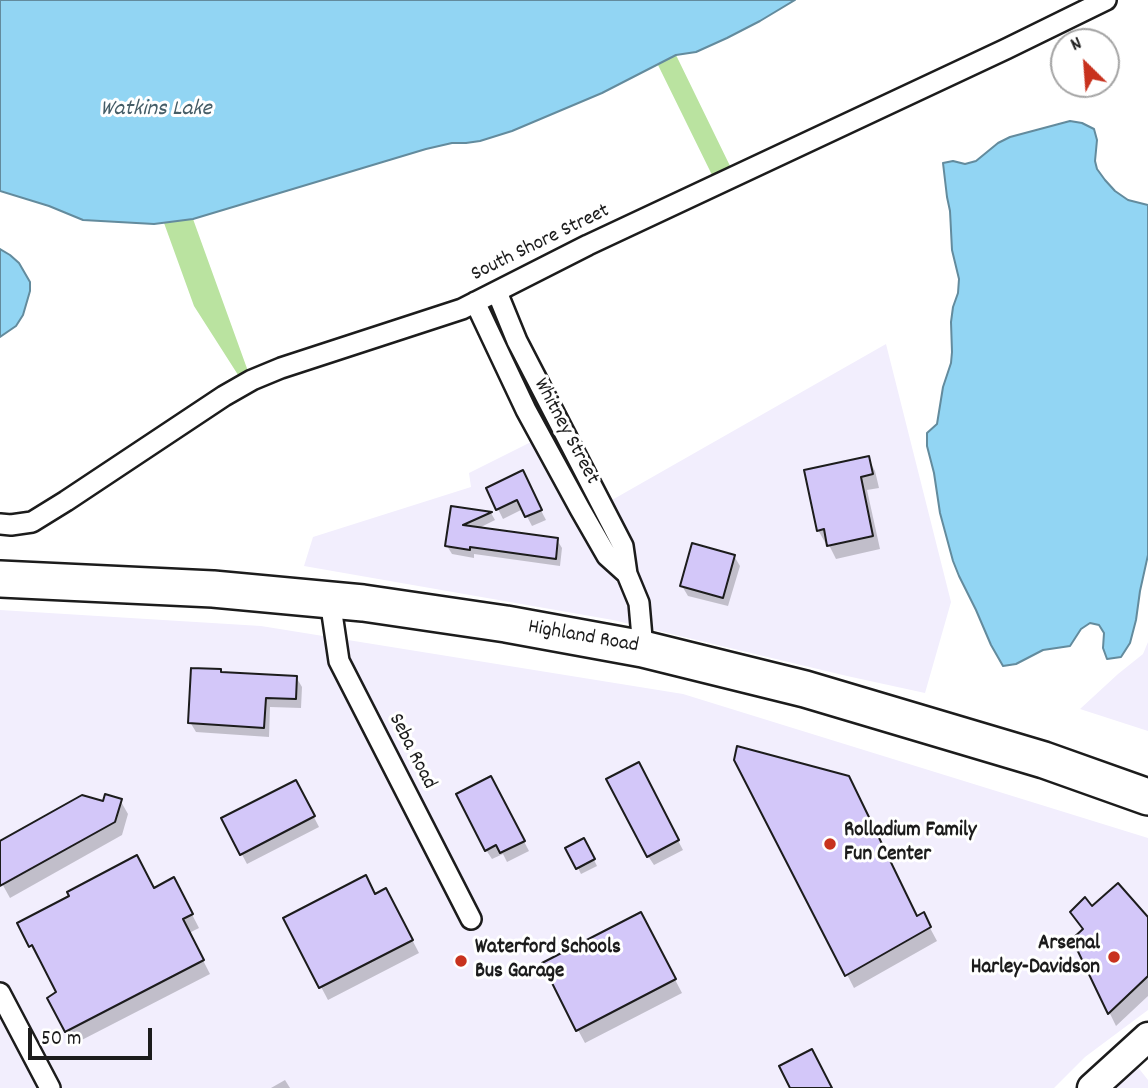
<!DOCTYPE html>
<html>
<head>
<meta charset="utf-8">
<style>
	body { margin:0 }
	#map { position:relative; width:1148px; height:1088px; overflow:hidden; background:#fff; font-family:Dekko,sans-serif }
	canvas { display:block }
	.north { position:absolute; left:1050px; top:28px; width:70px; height:70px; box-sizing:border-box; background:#fff; border:2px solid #a4a4a4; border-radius:50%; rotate:335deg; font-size:19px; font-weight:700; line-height:28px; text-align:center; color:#1c1c1c }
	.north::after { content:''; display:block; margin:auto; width:24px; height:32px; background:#c8321e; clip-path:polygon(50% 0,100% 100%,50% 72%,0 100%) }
	.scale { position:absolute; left:28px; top:1028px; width:124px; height:32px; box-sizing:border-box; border:4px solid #1c1c1c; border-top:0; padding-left:9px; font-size:21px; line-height:24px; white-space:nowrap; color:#1c1c1c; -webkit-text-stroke:5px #fff; paint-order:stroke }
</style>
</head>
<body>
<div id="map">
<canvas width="1148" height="1088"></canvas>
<div class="north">N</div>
<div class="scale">50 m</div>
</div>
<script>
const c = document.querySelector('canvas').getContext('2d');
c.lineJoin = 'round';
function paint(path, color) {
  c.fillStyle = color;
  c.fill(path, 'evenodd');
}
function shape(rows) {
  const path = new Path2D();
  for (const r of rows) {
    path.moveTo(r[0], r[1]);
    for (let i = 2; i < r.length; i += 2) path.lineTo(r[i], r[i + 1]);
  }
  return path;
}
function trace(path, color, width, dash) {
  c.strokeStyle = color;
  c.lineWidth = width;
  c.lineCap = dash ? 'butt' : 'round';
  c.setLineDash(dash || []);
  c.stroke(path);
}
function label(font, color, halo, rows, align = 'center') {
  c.font = font + ' Dekko,sans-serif';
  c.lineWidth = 6;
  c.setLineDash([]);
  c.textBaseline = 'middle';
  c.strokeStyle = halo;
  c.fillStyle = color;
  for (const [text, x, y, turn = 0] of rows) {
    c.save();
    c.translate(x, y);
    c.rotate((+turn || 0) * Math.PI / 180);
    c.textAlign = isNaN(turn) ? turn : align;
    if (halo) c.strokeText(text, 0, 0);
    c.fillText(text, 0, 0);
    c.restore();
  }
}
const built = shape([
	[886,344,951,602,925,693,847,676,613,620,304,566,313,537,471,487,469,473,567,424,612,500],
	[0,610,261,626,683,694,1148,838,1148,1010,1085,1057,1054,1088,0,1088],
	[1148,642,1148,731,1080,709,1118,674,1143,654],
	[1137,1066,1148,1080,1148,1088,1114,1088]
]);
const green = shape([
	[676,55,731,168,713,177,658,65],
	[193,219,249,374,240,378,194,306,164,223]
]);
const water = shape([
	[0,0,795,0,760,21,727,38,696,52,676,55,602,93,512,131,480,141,466,143,452,143,426,149,193,219,154,224,83,220,49,206,0,191,0,0],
	[1070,121,1082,123,1094,129,1097,140,1095,161,1097,169,1105,180,1115,191,1128,200,1148,205,1148,555,1140,591,1136,620,1130,643,1121,657,1107,659,1103,648,1104,633,1099,625,1090,623,1081,629,1070,646,1043,650,1016,664,1003,666,991,645,976,610,959,576,953,561,940,513,934,473,927,446,927,433,937,424,943,387,951,363,952,352,951,322,953,307,958,293,959,279,952,250,950,211,947,197,943,163,953,161,965,164,976,161,998,143,1010,137,1070,121],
	[0,249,10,255,19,263,30,282,30,291,23,315,16,326,0,337,0,249]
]);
const shadow = shape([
	[868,458,875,471,879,488,867,490,880,549,836,559,828,543,826,544,818,530],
	[525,480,546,520,532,526,523,509,503,519,498,509],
	[453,508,491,513,495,520,477,529,557,540,562,548,560,566,474,554,474,558,452,554,447,546],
	[734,556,740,566,728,606,688,596,682,586],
	[222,674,296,677,302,687,301,708,270,707,269,737,196,732,190,722],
	[736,759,917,918,923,915,937,941,854,988],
	[643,774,683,850,654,865,648,856],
	[496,788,529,851,507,862,503,854,492,859,486,850],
	[301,792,319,827,247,864,223,819],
	[120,800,128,814,122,835,10,898,0,880,0,843,104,803],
	[584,840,597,866,581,874,568,848],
	[154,890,181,893,199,928,189,933,210,974,74,1044,66,1031,59,993,40,958,38,959,19,924],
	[375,896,393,903,419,953,328,1000,285,919],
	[1092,908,1148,919,1148,996,1116,1026,1074,940,1084,931,1072,912],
	[648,928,682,993,585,1043,578,1030],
	[285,1080,290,1088,271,1088]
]);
const building = shape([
	[869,456,873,474,861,477,873,536,827,546,824,529,817,531,804,470,869,456],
	[523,470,542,510,525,517,517,500,496,510,486,488,523,470],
	[451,506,492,512,463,525,558,538,556,559,470,547,470,550,445,546,451,506],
	[692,543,735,555,723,598,680,586,692,543],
	[191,668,221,669,221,672,297,676,296,699,266,698,264,728,188,723,191,668],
	[737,746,849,776,917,916,924,912,931,927,845,976,734,760,737,746],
	[639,762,679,840,647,857,606,779,639,762],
	[491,776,525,841,500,853,496,845,485,851,456,794,491,776],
	[296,780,315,816,240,855,221,818,296,780],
	[105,794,122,799,115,822,0,886,0,841,82,795,103,801,105,794],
	[584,838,595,859,576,869,565,848,584,838],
	[137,855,154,888,174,877,193,914,183,919,204,960,65,1032,47,998,56,992,32,945,29,947,17,923,69,896,67,892,137,855],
	[366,875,375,894,386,888,413,940,319,988,283,918,366,875],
	[1118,883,1148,917,1148,976,1108,1014,1072,939,1083,929,1070,912,1085,897,1092,906,1118,883],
	[641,912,676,979,576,1031,542,963,641,912],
	[812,1049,832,1088,790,1088,779,1066,812,1049]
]);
const street = shape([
	[497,292,517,341,623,546,627,574,639,603,643,649],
	[475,302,526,410,580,509,607,556,627,574],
	[0,524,11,525,32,522,66,501,224,396,252,380,281,368,462,309,588,245,1006,49,1106,0],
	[330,600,339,661,471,919],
	[0,993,50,1088]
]);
const secondary = shape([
	[1092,1088,1148,1037]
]);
const highway = shape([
	[0,579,213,589,363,603,506,624,643,649,805,689,1044,760,1148,797]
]);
const markers = [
	[830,844,7,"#c8321e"],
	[1114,957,7,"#c8321e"],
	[461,961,7,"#c8321e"]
];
const streetNames = [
	["South Shore Street",541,244,-26],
	["Whitney Street",565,432,62],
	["Highland Road",583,638,10],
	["Seba Road",411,752,63]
];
const poiNames = [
	["Rolladium Family",844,832],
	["Fun Center",844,856],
	["Arsenal",1100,945,"right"],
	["Harley-Davidson",1100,969,"right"],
	["Waterford Schools",475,949],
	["Bus Garage",475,973]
];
const waterNames = [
	["Watkins Lake",156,111]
];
paint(built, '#f2eefd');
paint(green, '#bae3a0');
paint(water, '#92d5f3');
trace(water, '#638b9d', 2);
paint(shadow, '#0003');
paint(building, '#d3c7f9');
trace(building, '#1c1c1c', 2);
trace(street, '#1c1c1c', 24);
trace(secondary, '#1c1c1c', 33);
trace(highway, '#1c1c1c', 40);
trace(street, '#fff', 19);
trace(secondary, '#fff', 28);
trace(highway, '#fff', 35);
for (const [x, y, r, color] of markers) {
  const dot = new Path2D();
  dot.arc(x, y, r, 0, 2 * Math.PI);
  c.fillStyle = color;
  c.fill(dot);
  trace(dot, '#fff', 2.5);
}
label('21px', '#1c1c1c', '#fff', streetNames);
label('bold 21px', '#1c1c1c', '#fff', poiNames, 'left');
label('italic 23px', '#455d67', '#fff', waterNames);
</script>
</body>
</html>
